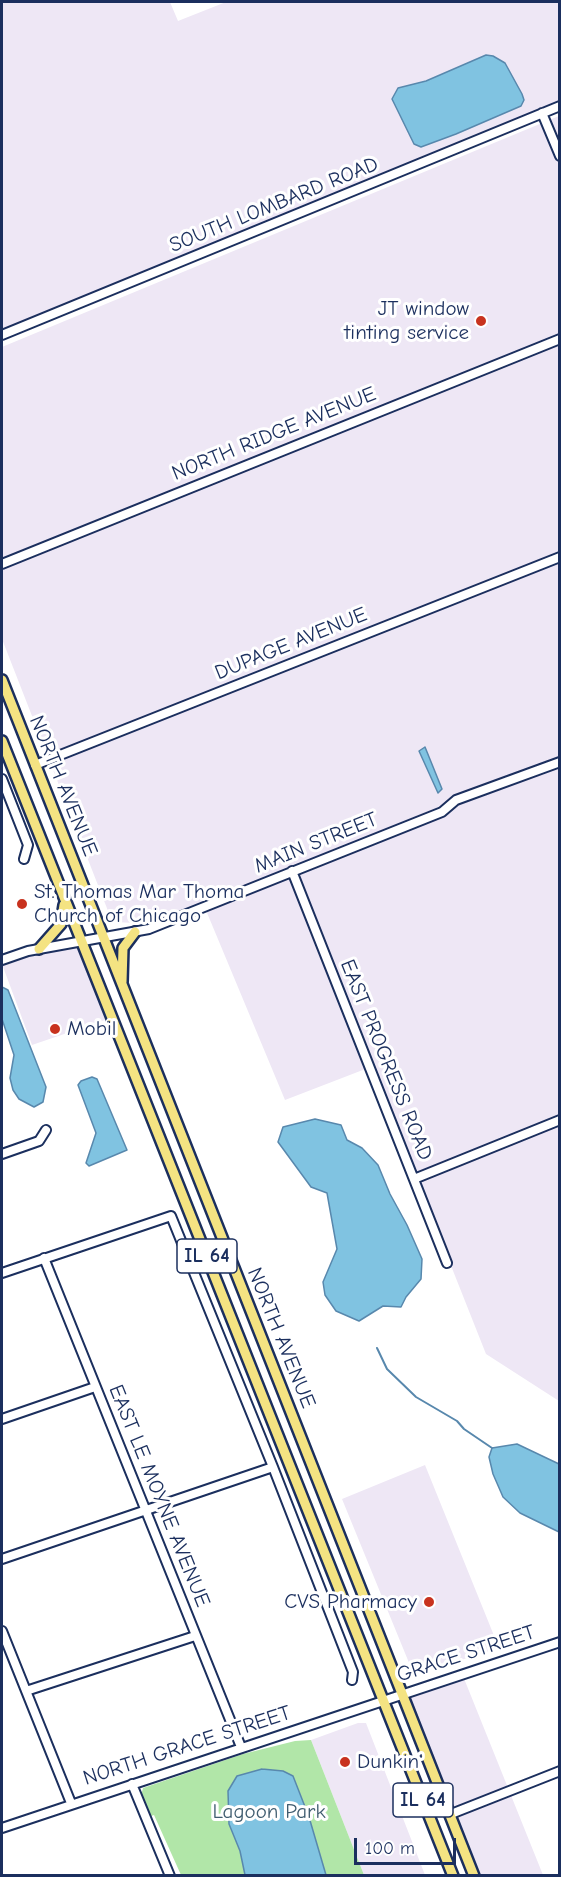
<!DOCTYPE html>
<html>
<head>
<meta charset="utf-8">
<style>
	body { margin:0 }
	#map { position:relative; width:561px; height:1877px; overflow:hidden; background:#fff; font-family:"Comic Neue",sans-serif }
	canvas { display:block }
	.frame { position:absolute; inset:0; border:3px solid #1b2f5e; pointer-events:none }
	.scale { position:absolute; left:354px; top:1838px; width:102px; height:27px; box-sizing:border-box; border:3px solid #1b2f5e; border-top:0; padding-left:8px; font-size:18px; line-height:21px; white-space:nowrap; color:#1b2f5e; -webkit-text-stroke:4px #fff; paint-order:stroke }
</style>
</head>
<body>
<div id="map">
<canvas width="561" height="1877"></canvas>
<div class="frame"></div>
<div class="scale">100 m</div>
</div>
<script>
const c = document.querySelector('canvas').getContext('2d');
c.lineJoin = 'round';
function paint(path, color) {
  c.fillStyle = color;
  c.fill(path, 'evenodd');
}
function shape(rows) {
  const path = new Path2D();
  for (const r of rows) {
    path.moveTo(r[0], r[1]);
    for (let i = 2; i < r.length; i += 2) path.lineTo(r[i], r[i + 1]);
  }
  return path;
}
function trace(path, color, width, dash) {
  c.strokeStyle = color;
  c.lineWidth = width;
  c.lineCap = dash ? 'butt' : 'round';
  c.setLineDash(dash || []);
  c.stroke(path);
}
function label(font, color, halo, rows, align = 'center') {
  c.font = font + ' "Comic Neue",sans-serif';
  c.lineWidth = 6;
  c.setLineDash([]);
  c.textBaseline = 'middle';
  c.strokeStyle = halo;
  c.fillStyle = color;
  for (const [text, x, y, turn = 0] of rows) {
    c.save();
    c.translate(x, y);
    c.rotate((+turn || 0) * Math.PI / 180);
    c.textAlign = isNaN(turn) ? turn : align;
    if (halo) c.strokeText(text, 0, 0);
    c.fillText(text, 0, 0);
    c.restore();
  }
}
const built = shape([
	[2,2,170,2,178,21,226,2,559,2,559,104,2,331],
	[559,116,559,758,152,924,116,922,110,916,2,639,2,347],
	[559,763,559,1401,486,1354,295,872,460,801],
	[291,873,368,1068,285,1100,205,908],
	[78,946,108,1019,32,1045,2,964,29,954],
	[425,1465,499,1648,414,1675,342,1499],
	[463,1676,543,1875,478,1875,407,1694],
	[358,1723,366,1723,425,1875,364,1875,311,1740]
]);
const green = shape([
	[311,1740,364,1875,181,1875,154,1815,148,1817,141,1796,143,1788,243,1754,295,1741]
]);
const water = shape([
	[486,55,493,56,505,63,522,94,524,100,521,106,456,134,421,147,414,144,392,99,398,88,426,81,486,55],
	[425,747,442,789,438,793,419,751,425,747],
	[2,987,8,990,46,1087,43,1102,34,1107,19,1099,13,1090,10,1078,14,1055,2,1019,2,987],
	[92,1077,97,1079,127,1150,89,1166,86,1163,96,1133,78,1085,81,1081,92,1077],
	[315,1119,341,1125,347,1140,362,1148,378,1165,390,1194,407,1225,422,1259,421,1279,406,1297,401,1307,383,1306,359,1321,336,1311,325,1295,323,1282,337,1249,327,1193,311,1187,278,1142,283,1127,315,1119],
	[517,1444,559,1464,559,1532,520,1513,503,1497,493,1474,489,1457,492,1448,517,1444],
	[262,1769,283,1771,293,1776,309,1817,326,1875,245,1875,240,1851,229,1824,228,1791,237,1776,262,1769]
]);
const stream = shape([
	[377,1348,387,1369,416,1397,457,1421,464,1429,492,1448]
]);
const minor = shape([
	[542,113,560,156],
	[2,335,560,106],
	[2,564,560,339],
	[35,765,560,557],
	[2,779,28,845,24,859],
	[292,871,447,1263],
	[2,960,28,951,149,929,442,812,456,800,560,762],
	[2,1154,39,1141,46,1130],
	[414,1179,560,1120],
	[44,1258,241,1747],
	[2,1273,171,1216,273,1467,353,1672,352,1680],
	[2,1419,95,1387],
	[2,1559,273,1467],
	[2,1631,71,1803],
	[26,1691,195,1636],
	[132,1784,170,1876],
	[451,1814,560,1771],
	[2,1828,560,1642]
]);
const major = shape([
	[2,680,474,1876],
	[2,741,453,1876],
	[39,949,61,924,64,905],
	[122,982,123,948,135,932]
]);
const markers = [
	[481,321,6,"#c8321e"],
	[22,904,6,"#c8321e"],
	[55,1029,6,"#c8321e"],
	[429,1602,6,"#c8321e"],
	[345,1762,6,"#c8321e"]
];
const shields = [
	[207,1256,60],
	[423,1800,60]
];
const shieldNames = [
	["IL 64",207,1256],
	["IL 64",423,1800]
];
const streetNames = [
	["SOUTH LOMBARD ROAD",274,205,-22],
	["NORTH RIDGE AVENUE",274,434,-22],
	["DUPAGE AVENUE",291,644,-22],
	["NORTH AVENUE",63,786,68],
	["MAIN STREET",316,843,-22],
	["EAST PROGRESS ROAD",386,1060,68],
	["NORTH AVENUE",281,1338,68],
	["EAST LE MOYNE AVENUE",159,1496,68],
	["GRACE STREET",466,1654,-18],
	["NORTH GRACE STREET",187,1746,-18]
];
const poiNames = [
	["JT window",469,309,"right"],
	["tinting service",469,333,"right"],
	["St. Thomas Mar Thoma",34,892],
	["Church of Chicago",34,916],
	["Mobil",67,1029],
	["CVS Pharmacy",417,1602,"right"],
	["Dunkin'",357,1762]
];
const parkNames = [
	["Lagoon Park",269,1812]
];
paint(built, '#eee7f5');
paint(green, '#b1e6a8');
paint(water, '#80c3e1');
trace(water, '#5888ad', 1.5);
trace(stream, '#5888ad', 2);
trace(minor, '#1b2f5e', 12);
trace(major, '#1b2f5e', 14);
trace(minor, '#fff', 8);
trace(major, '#f4e382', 9);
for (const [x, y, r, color] of markers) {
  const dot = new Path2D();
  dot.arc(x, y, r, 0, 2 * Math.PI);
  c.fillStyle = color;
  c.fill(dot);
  trace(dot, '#fff', 2);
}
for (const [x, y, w] of shields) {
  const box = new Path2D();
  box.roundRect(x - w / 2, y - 17, w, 34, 4.5);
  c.fillStyle = '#fff';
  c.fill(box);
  trace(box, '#1b2f5e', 1.5);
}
label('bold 20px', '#1b2f5e', null, shieldNames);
label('21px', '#1b2f5e', '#fff', streetNames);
label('21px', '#1b2f5e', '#fff', poiNames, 'left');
label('21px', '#405d70', '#fff', parkNames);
</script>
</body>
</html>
